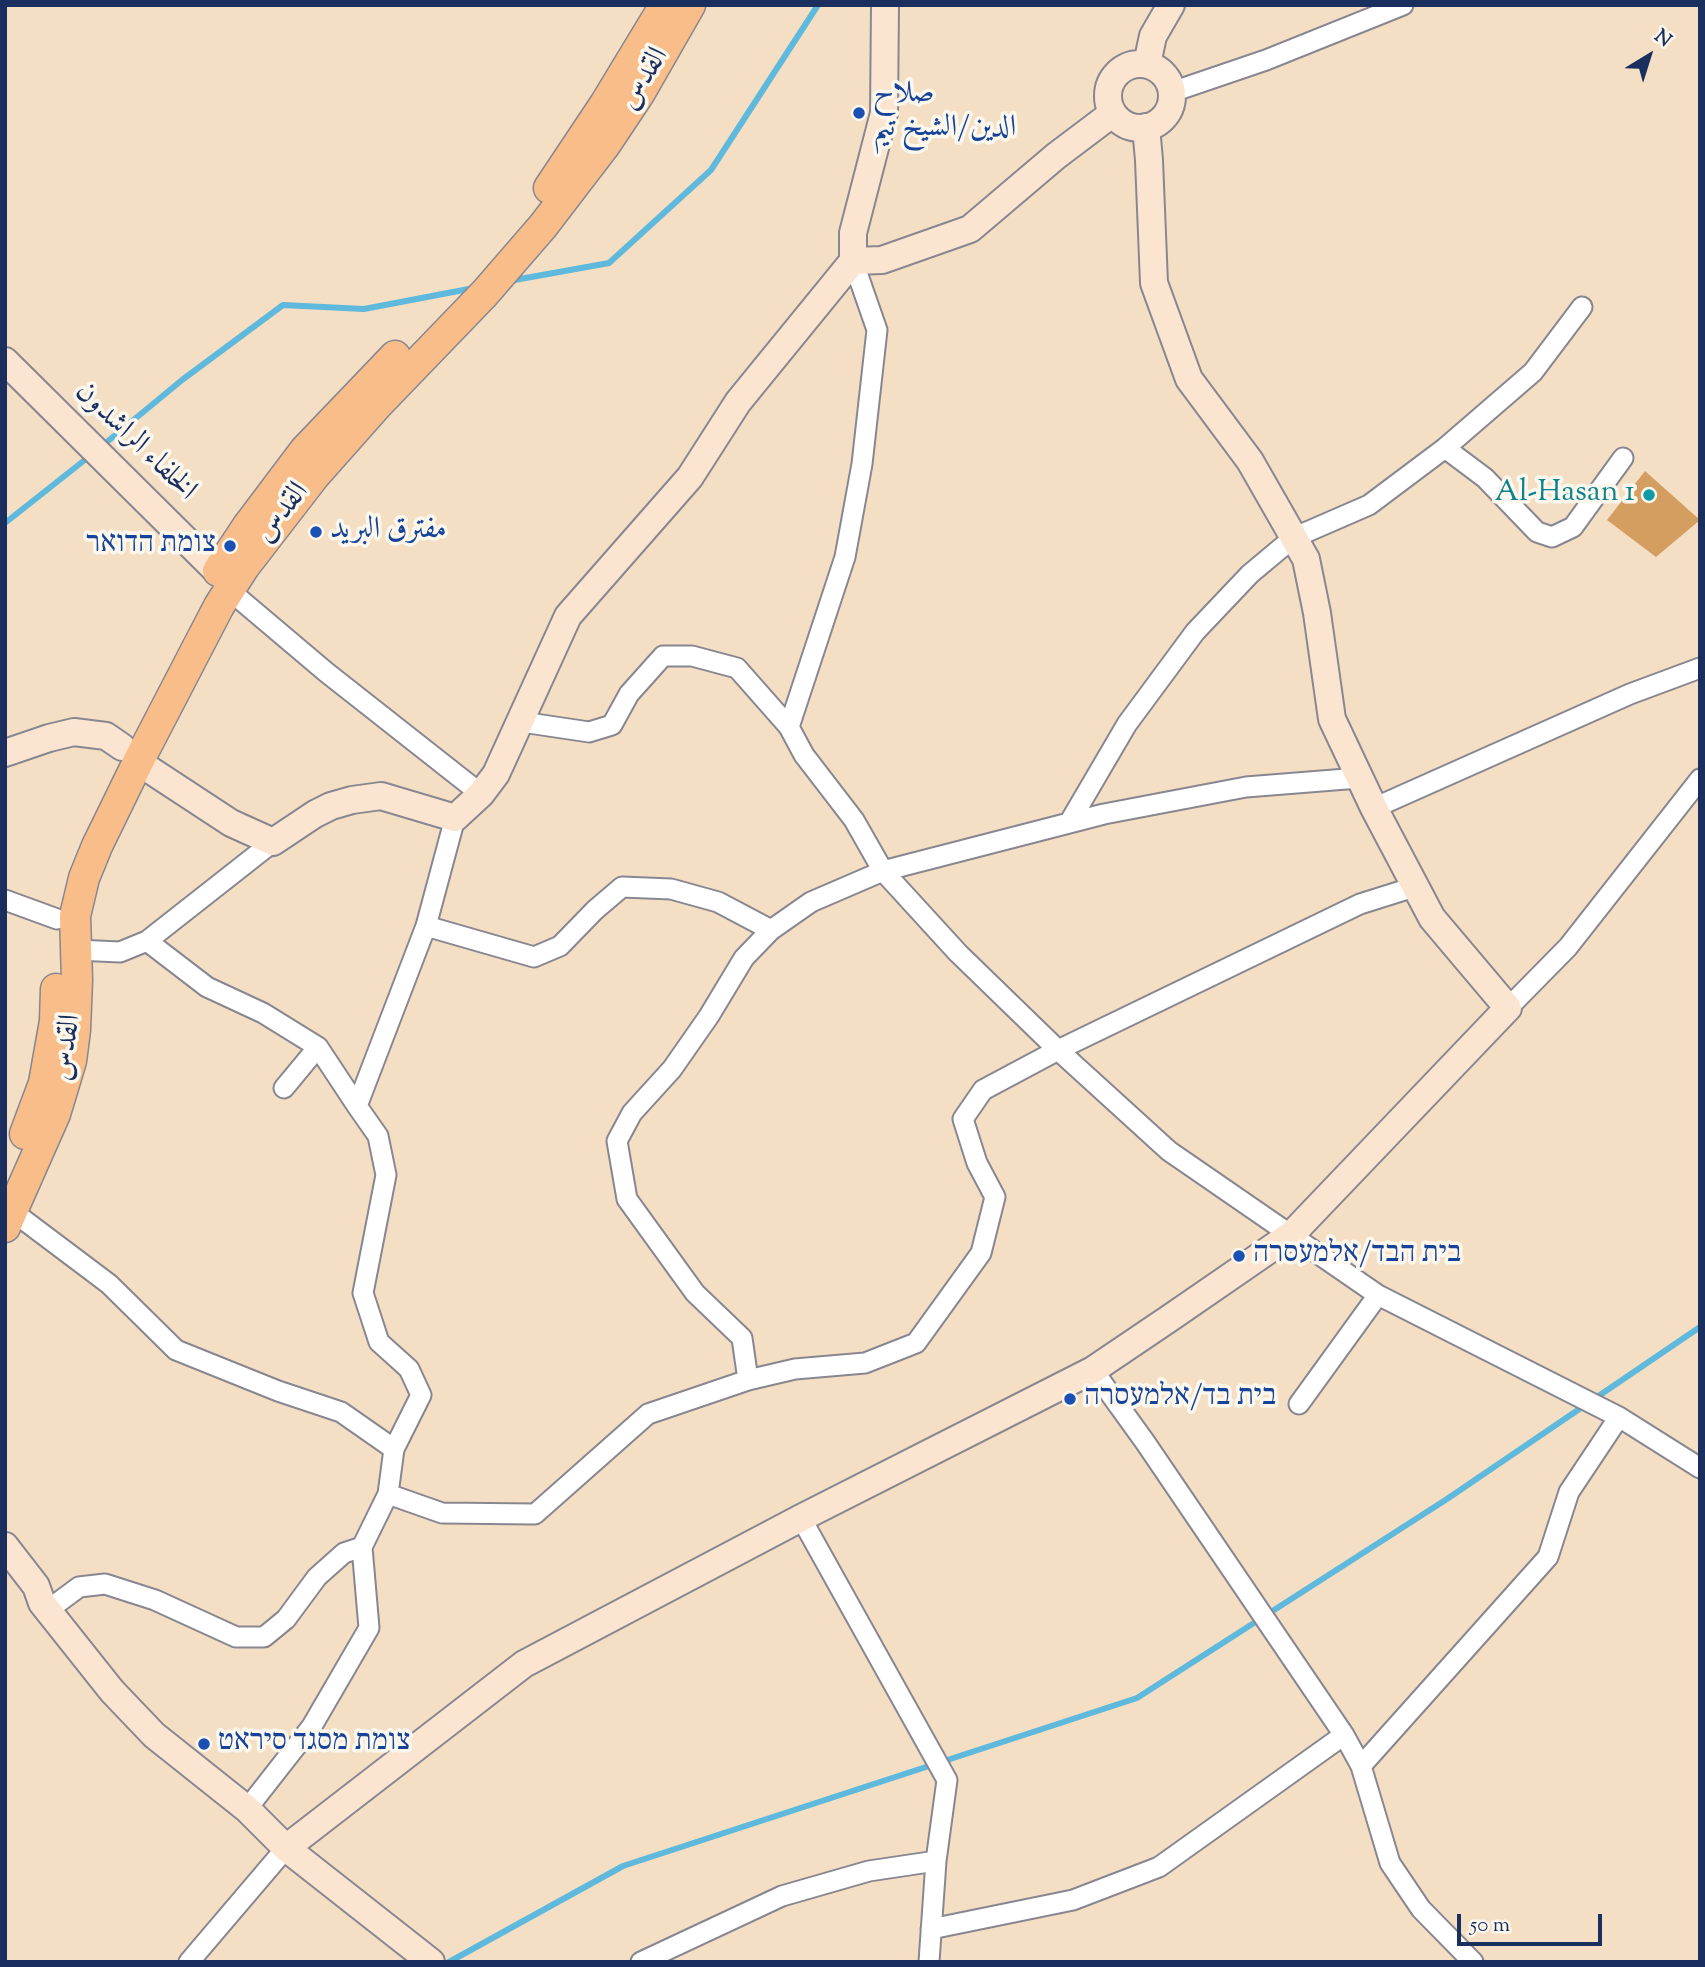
<!DOCTYPE html>
<html>
<head>
<meta charset="utf-8">
<style>
	body { margin:0 }
	#map { position:relative; width:1705px; height:1967px; overflow:hidden; background:#f4dfc4; font-family:"Sorts Mill Goudy",serif }
	canvas { display:block }
	.frame { position:absolute; inset:0; border:7px solid #1b2f5e; pointer-events:none }
	.north { position:absolute; left:1614px; top:21px; width:70px; height:70px; -webkit-text-stroke:5px #fbf7ec; paint-order:stroke; rotate:38deg; font-size:19px; font-weight:700; line-height:28px; text-align:center; color:#1b2f5e }
	.north::after { content:''; display:block; margin:auto; width:24px; height:32px; background:#1b2f5e; clip-path:polygon(50% 0,100% 100%,50% 72%,0 100%) }
	.scale { position:absolute; left:1457px; top:1914px; width:145px; height:32px; box-sizing:border-box; border:4px solid #1b2f5e; border-top:0; padding-left:9px; font-size:21px; line-height:24px; white-space:nowrap; color:#1b2f5e; -webkit-text-stroke:5px #fbf7ec; paint-order:stroke }
</style>
</head>
<body>
<div id="map">
<canvas width="1705" height="1967"></canvas>
<div class="frame"></div>
<div class="north">N</div>
<div class="scale">50 m</div>
</div>
<script>
const c = document.querySelector('canvas').getContext('2d');
c.lineJoin = 'round';
function shape(rows) {
  const path = new Path2D();
  for (const r of rows) {
    if (r.length === 3) {
      path.moveTo(r[0] + r[2], r[1]);
      path.arc(r[0], r[1], r[2], 0, 2 * Math.PI);
      continue;
    }
    path.moveTo(r[0], r[1]);
    for (let i = 2; i < r.length; i += 2) path.lineTo(r[i], r[i + 1]);
  }
  return path;
}
function trace(path, color, width, dash) {
  c.strokeStyle = color;
  c.lineWidth = width;
  c.lineCap = dash ? 'butt' : 'round';
  c.setLineDash(dash || []);
  c.stroke(path);
}
function paint(path, color) {
  c.fillStyle = color;
  c.fill(path, 'evenodd');
}
function label(font, color, halo, rows, align = 'center') {
  c.font = font + ' "Sorts Mill Goudy",Amiri,"Frank Ruhl Libre",serif';
  c.lineWidth = 7;
  c.setLineDash([]);
  c.textBaseline = 'middle';
  c.strokeStyle = halo;
  c.fillStyle = color;
  for (const [text, x, y, turn = 0] of rows) {
    c.save();
    c.translate(x, y);
    c.rotate((+turn || 0) * Math.PI / 180);
    c.textAlign = isNaN(turn) ? turn : align;
    if (halo) c.strokeText(text, 0, 0);
    c.fillText(text, 0, 0);
    c.restore();
  }
}
const stream = shape([
	[509,281,609,263,711,170,818,5],
	[102,446,182,380,283,305,364,309,474,288],
	[5,523,91,455],
	[449,1962,623,1866,1137,1698,1447,1499,1700,1327]
]);
const building = shape([
	[1645,471,1700,520,1656,557,1607,520]
]);
const street = shape([
	[1172,92,1266,60,1403,5],
	[853,261,877,330,862,464,845,557,789,727,804,755,854,820,883,871,958,953,1058,1050,1169,1151,1378,1295,1619,1417,1700,1468],
	[1445,448,1485,478,1537,532,1552,537,1573,527,1623,458],
	[229,590,326,672,481,794],
	[522,722,589,732,612,725,629,694,663,656,692,656,737,668,789,727],
	[1374,808,1630,694,1700,668],
	[1069,823,1127,724,1195,632,1250,574,1293,538,1369,505,1445,448,1533,372,1582,307],
	[5,900,57,919],
	[426,926,534,957,560,946,595,910,622,887,671,889,718,902,771,930],
	[147,941,207,987,263,1013,318,1047],
	[76,950,120,952,147,941,273,842],
	[1508,1008,1568,947,1700,779],
	[284,1088,318,1047,357,1106],
	[12,1211,109,1284,176,1350,278,1391,341,1412,394,1449],
	[1093,1370,1145,1442,1344,1735,1361,1766,1390,1863,1421,1909,1473,1962],
	[748,1380,742,1338,695,1293,627,1199,617,1141,632,1113,672,1069,709,1016,744,958,771,930,811,902,883,871,1104,814,1246,787,1359,778],
	[1299,1404,1378,1295],
	[388,1494,442,1513,535,1514,648,1414,748,1380,795,1369,865,1363,916,1343,981,1253,995,1197,977,1163,963,1119,983,1090,1058,1050,1360,904,1414,887],
	[801,1518,947,1780,936,1861,929,1962],
	[48,1610,79,1587,105,1584,155,1600,236,1637,264,1637,286,1619,317,1577,344,1553,362,1547],
	[1361,1766,1548,1557,1569,1492,1619,1417],
	[247,1809,312,1726,369,1628,362,1547,388,1494,394,1449,421,1395,409,1369,379,1342,363,1293,386,1175,378,1136,357,1106,426,926,455,818],
	[931,1929,1073,1900,1159,1867,1344,1735],
	[189,1962,286,1848],
	[641,1962,782,1896,869,1871,936,1861]
]);
const secondary = shape([
	[1140,96,32],
	[1147,64,1153,36,1171,5],
	[853,261,882,260,970,229,1056,156,1113,113],
	[5,361,218,572],
	[5,753,49,738,74,732,106,736,122,747],
	[138,762,231,823,273,842,315,814,331,806,352,800,381,796,455,818,481,794,496,774,568,616,690,477,738,402,853,261,853,233,884,113,885,5],
	[5,1546,36,1586,42,1603,112,1691,154,1735,247,1809,286,1848,431,1962],
	[286,1848,524,1664,801,1518,1093,1370,1170,1318,1292,1234,1508,1008,1432,918,1374,808,1332,719,1317,613,1306,559,1250,461,1189,379,1154,283,1149,160,1146,127]
]);
const primary = shape([
	[549,188,605,104,665,5],
	[218,571,247,527,305,450,395,356],
	[25,1134,44,1083,55,1021,56,989],
	[5,1227,55,1114,71,1061,75,1030,77,980,75,916,84,878,97,846,138,762,219,606,244,567,315,475,378,404,485,293,543,226,605,145,639,94,690,5]
]);
const markers = [
	[859,113,7,"#1a4fb4"],
	[1649,495,7,"#0f9aa8"],
	[316,532,7,"#1a4fb4"],
	[230,546,7,"#1a4fb4"],
	[1239,1256,7,"#1a4fb4"],
	[1070,1399,7,"#1a4fb4"],
	[204,1744,7,"#1a4fb4"]
];
const streetNames = [
	["القدس",646,80,-59],
	["الخلفاء الراشدون",134,443,44],
	["القدس",284,514,-52],
	["القدس",69,1048,-82]
];
const transitNames = [
	["صلاح",873,96],
	["الدين/الشيخ تيم",873,130],
	["مفترق البريد",330,532],
	["צומת הדואר",216,546,"right"],
	["בית הבד/אלמעסרה",1253,1256],
	["בית בד/אלמעסרה",1084,1399],
	["צומת מסגד סיראט",218,1744]
];
const cultureNames = [
	["Al-Hasan 1",1635,495]
];
trace(stream, '#5fb9dd', 6);
paint(building, '#d59e61');
trace(street, '#888791', 23);
trace(secondary, '#888791', 30);
trace(primary, '#888791', 33);
trace(street, '#fff', 19);
trace(secondary, '#fce5d0', 26);
trace(primary, '#f8bd89', 30);
for (const [x, y, r, color] of markers) {
  const dot = new Path2D();
  dot.arc(x, y, r, 0, 2 * Math.PI);
  c.fillStyle = color;
  c.fill(dot);
  trace(dot, '#fbf7ec', 2.5);
}
label('30px', '#1b2f5e', '#fbf7ec', streetNames);
label('30px', '#164399', '#fbf7ec', transitNames, 'left');
label('30px', '#0d838f', '#fbf7ec', cultureNames, 'right');
</script>
</body>
</html>
